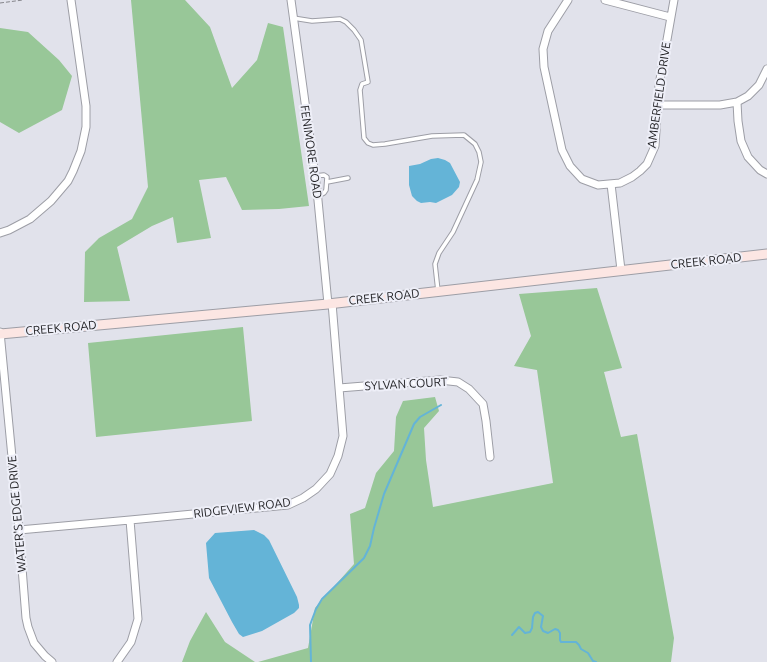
<!DOCTYPE html>
<html>
<head>
<meta charset="utf-8">
<style>
	body { margin:0 }
	canvas { display:block; background:#e1e2eb }
</style>
</head>
<body>
<canvas width="767" height="662"></canvas>
<script>
const c = document.querySelector('canvas').getContext('2d');
c.lineJoin = 'round';
function paint(path, color) {
  c.fillStyle = color;
  c.fill(path, 'evenodd');
}
function shape(rows) {
  const path = new Path2D();
  for (const r of rows) {
    path.moveTo(r[0], r[1]);
    for (let i = 2; i < r.length; i += 2) path.lineTo(r[i], r[i + 1]);
  }
  return path;
}
function trace(path, color, width, dash) {
  c.strokeStyle = color;
  c.lineWidth = width;
  c.lineCap = dash ? 'butt' : 'round';
  c.setLineDash(dash || []);
  c.stroke(path);
}
function label(font, color, halo, rows, align = 'center') {
  c.font = font + ' Ubuntu,sans-serif';
  c.lineWidth = 4;
  c.setLineDash([]);
  c.textBaseline = 'middle';
  c.strokeStyle = halo;
  c.fillStyle = color;
  for (const [text, x, y, turn = 0] of rows) {
    c.save();
    c.translate(x, y);
    c.rotate((+turn || 0) * Math.PI / 180);
    c.textAlign = isNaN(turn) ? turn : align;
    if (halo) c.strokeText(text, 0, 0);
    c.fillText(text, 0, 0);
    c.restore();
  }
}
const green = shape([
	[131,0,185,0,210,27,232,88,257,60,268,23,283,27,309,206,279,209,242,210,226,177,199,180,211,238,177,243,173,217,152,226,117,247,130,301,84,302,85,252,99,238,132,219,148,187],
	[0,28,28,32,59,60,72,76,62,110,19,133,0,122],
	[597,288,622,368,604,372,621,437,637,434,674,638,671,662,258,662,308,648,315,608,354,564,350,514,365,508,376,473,394,451,396,417,403,401,435,397,439,411,424,428,426,460,433,507,553,483,537,370,514,366,531,336,519,294],
	[243,327,252,421,96,437,88,343],
	[206,612,225,642,255,662,182,662,190,641]
]);
const water = shape([
	[438,158,445,160,450,163,460,182,459,187,452,195,436,203,430,202,421,203,417,201,412,196,409,185,409,166,420,164,431,159],
	[254,530,264,535,269,540,297,597,299,605,299,608,294,613,262,631,243,637,239,634,232,622,209,578,206,543,215,533]
]);
const stream = shape([
	[512,635,519,627,525,633,530,632,532,628,533,617,535,613,538,612,543,616,541,627,543,631,548,633,555,629,558,630,560,633,560,640,561,642,576,642,579,645,581,649,588,653,593,661,596,662],
	[311,662,310,625,316,609,322,599,364,558,370,546,374,528,384,494,414,424,420,417,441,405]
]);
const path = shape([
	[0,3,23,0]
]);
const lane = shape([
	[293,18,312,21,340,19,346,22,354,30,361,40,368,82,362,84,360,90,364,138,368,143,373,145,385,144,432,136,464,135,475,144,479,152,481,162,477,180,453,232,439,253,435,264,438,291],
	[315,176,324,175,327,177,326,190,324,193,318,196],
	[327,182,348,178]
]);
const street = shape([
	[291,0,317,190,328,304],
	[568,0,548,31,543,49,544,67,562,150,570,166,582,179,598,185,620,183,632,177,640,171,647,164,655,146,659,85,674,0],
	[605,0,670,17],
	[737,102,738,121,741,141,748,157,760,170,767,174],
	[657,105,720,105,737,102,748,96,759,85,767,69],
	[611,184,621,270],
	[0,233,9,230,30,219,51,201,68,181,73,171,81,151,86,127,86,106,71,0],
	[0,332,19,530,26,618,28,627,34,643,45,656,52,662],
	[339,388,440,380,458,382,469,389,483,404,486,421,490,457],
	[19,530,130,520,288,505,303,498,316,489,330,474,338,456,343,436,332,303],
	[117,662,131,642,138,619,130,520]
]);
const secondary = shape([
	[0,334,328,304,767,254]
]);
const streetNames = [
	["AMBERFIELD DRIVE",659,95,-82],
	["FENIMORE ROAD",311,152,82],
	["CREEK ROAD",706,261,-6],
	["CREEK ROAD",384,297,-6],
	["CREEK ROAD",61,328,-5],
	["SYLVAN COURT",406,384,-3],
	["RIDGEVIEW ROAD",242,508,-7],
	["WATER'S EDGE DRIVE",17,514,-95]
];
paint(green, '#98c798');
paint(water, '#64b4d7');
trace(stream, '#64b4d7', 2);
trace(lane, '#9d9ea6', 5.5);
trace(street, '#9d9ea6', 9);
trace(secondary, '#9d9ea6', 11);
trace(path, '#85858b', 1, [4, 2]);
trace(lane, '#fff', 3.5);
trace(street, '#fff', 7);
trace(secondary, '#fce6e3', 9);
label('12px', '#232326', '#eeeff8', streetNames);
</script>
</body>
</html>
